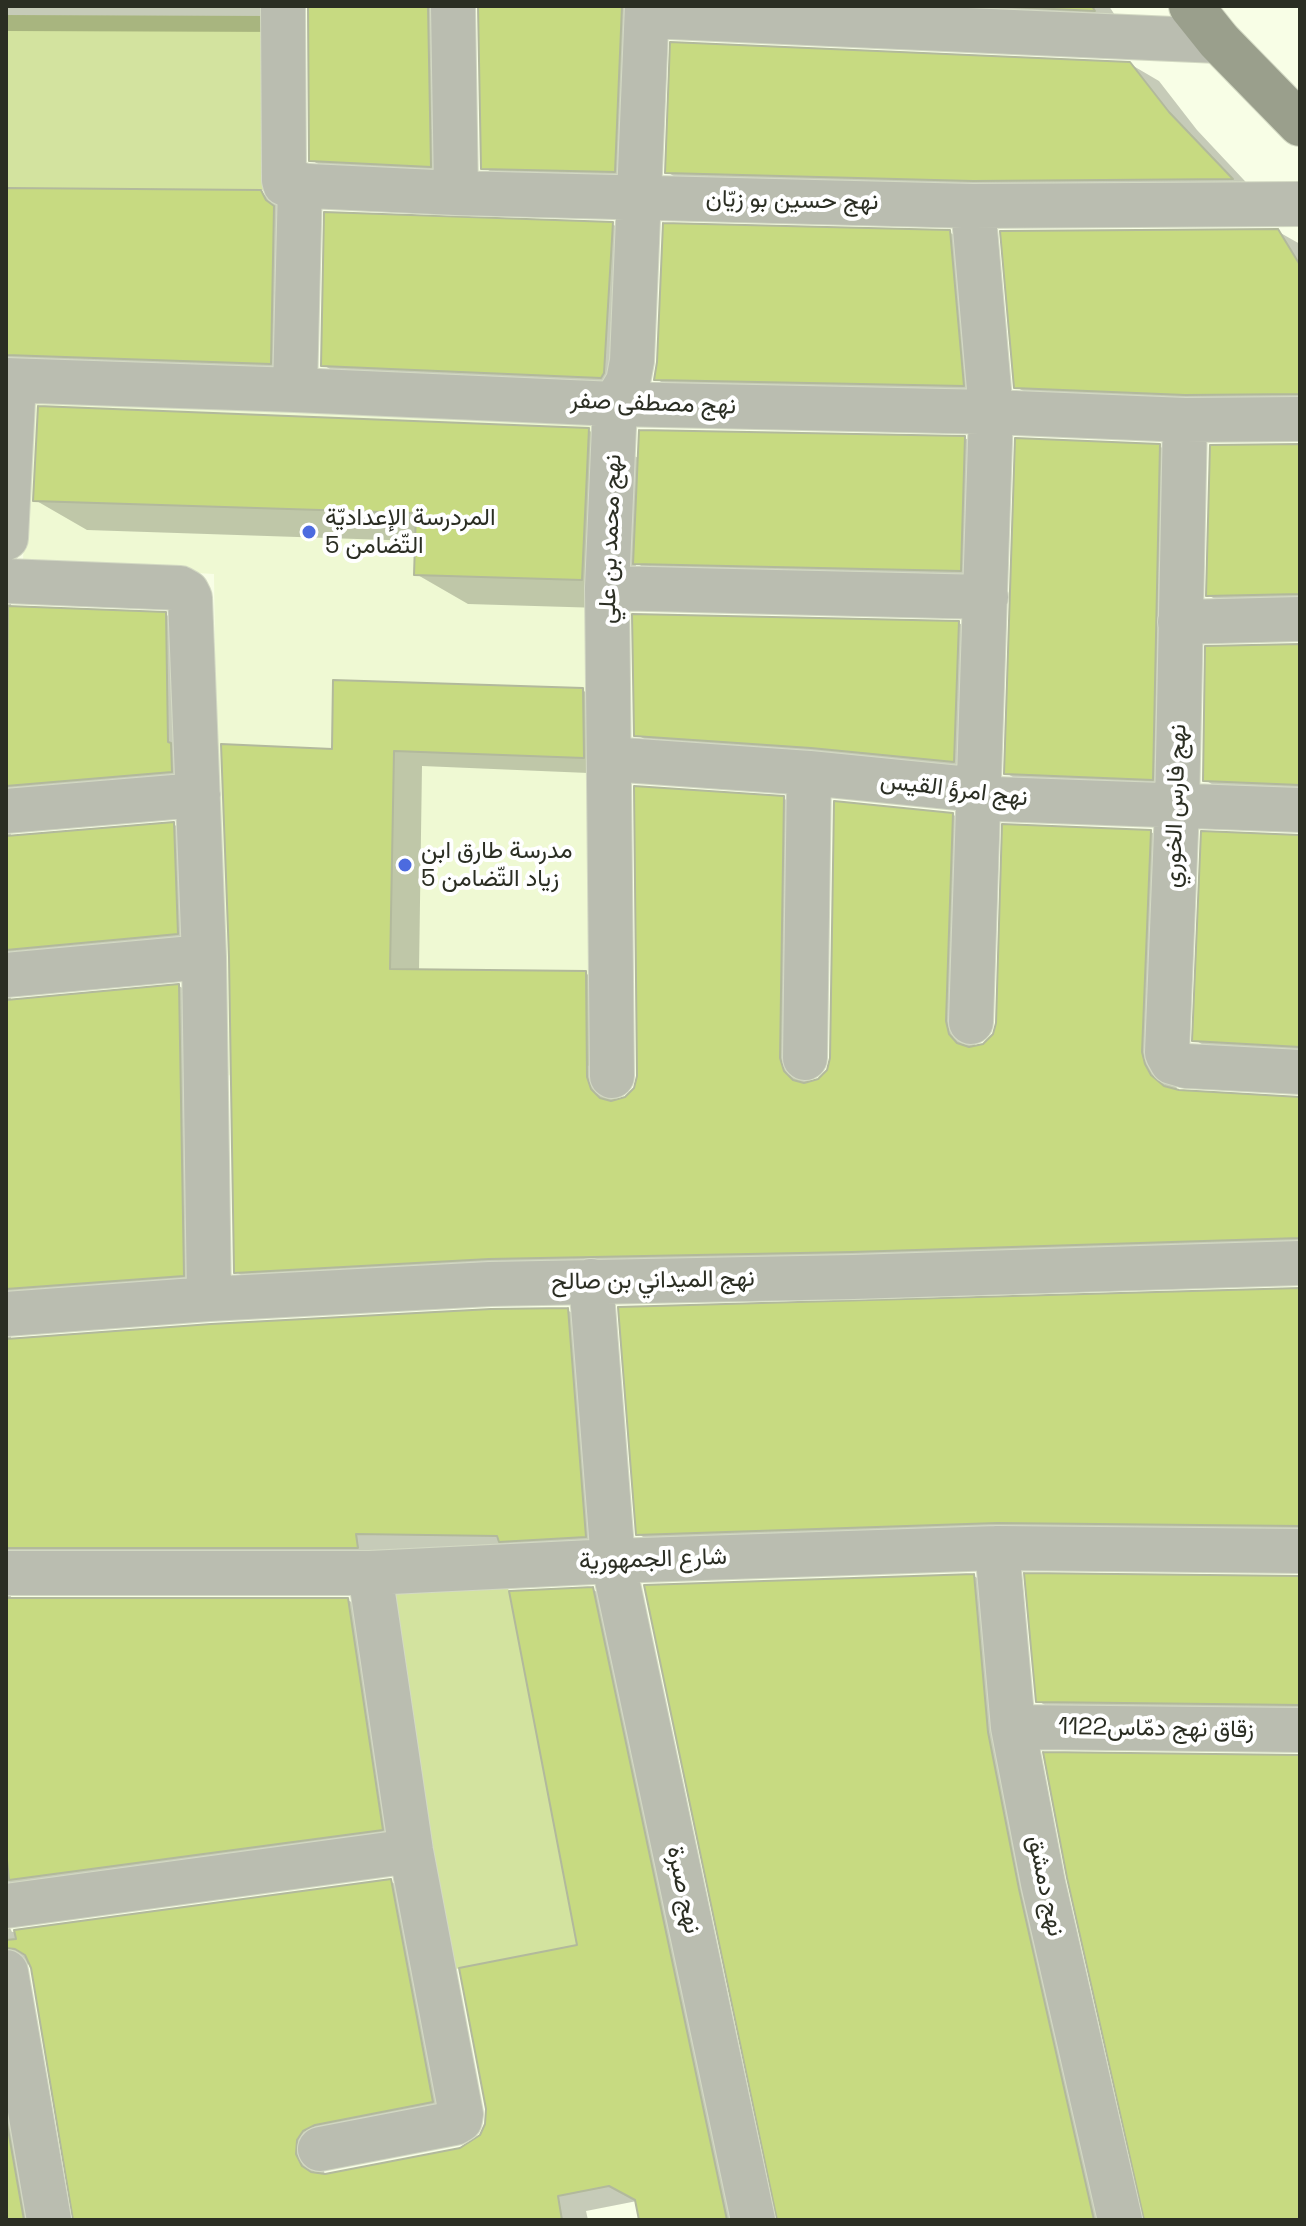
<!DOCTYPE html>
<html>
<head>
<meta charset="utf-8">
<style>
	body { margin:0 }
	#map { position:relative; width:1306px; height:2226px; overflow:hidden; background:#f8fee6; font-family:"Space Grotesk",sans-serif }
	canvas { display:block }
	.frame { position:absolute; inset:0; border:8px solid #2b2e23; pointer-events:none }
</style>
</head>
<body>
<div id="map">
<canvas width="1306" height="2226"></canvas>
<div class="frame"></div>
</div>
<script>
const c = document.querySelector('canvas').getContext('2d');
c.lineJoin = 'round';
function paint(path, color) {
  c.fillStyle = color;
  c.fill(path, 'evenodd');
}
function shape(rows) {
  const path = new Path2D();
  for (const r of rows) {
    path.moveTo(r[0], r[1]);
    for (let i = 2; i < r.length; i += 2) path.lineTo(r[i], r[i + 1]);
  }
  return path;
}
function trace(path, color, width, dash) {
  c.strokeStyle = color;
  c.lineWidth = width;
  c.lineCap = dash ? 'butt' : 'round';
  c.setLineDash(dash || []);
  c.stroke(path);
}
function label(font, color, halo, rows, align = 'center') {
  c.font = font + ' "Space Grotesk",Vazirmatn,sans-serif';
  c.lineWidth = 8;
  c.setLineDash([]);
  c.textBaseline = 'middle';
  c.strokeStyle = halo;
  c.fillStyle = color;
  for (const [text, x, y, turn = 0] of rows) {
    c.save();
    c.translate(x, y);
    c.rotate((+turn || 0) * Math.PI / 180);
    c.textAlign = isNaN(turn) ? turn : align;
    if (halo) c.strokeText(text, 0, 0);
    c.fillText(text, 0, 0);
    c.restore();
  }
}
const built = shape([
	[29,396,597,414,601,1066,384,1063,332,1079,220,1075,214,574,23,563]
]);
const green = shape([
	[6,15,276,16,279,190,6,188],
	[506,1577,581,1965,560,1948,441,1972,391,1585]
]);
const shadow = shape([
	[6,6,294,6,287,32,6,31],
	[310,6,464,6,459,182,340,176,311,160],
	[480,6,658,6,643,187,512,184,483,167],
	[695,6,1109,6,1122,26],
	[1130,64,1159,81,1197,130,1258,195,695,189,667,172],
	[6,190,260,192,289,208,299,380,37,371,9,554,13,569,9,597,12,608,165,614,194,631,200,788,10,832,12,838,173,824,202,841,206,950,10,996,12,1002,179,986,208,1003,212,1291,10,1334,12,1341,567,1310,596,1326,614,1553,385,1550,386,1564,9,1591,12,1600,348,1600,377,1617,411,1845,12,1913,10,1928,12,1932,390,1881,419,1898,461,2118,325,2157,324,2172,326,2175,469,2146,483,2135,488,2110,579,1947,592,1589,622,1606,752,2220,641,2220,637,2201,586,2211,588,2220,75,2220,31,1963,20,1968,49,2220,6,2220],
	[612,224,641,240,630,394,351,381,323,365],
	[1277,231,1300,244,1300,410,1045,403,1016,387],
	[949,232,978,249,991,402,684,395,656,379],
	[588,430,640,459,965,438,993,455,989,587,664,579,636,563,634,609,468,604,416,574,417,541,87,530,35,500],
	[1159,446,1187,462,1181,795,1035,790,1006,773],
	[1300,446,1300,610,1237,612,1208,595],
	[959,623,987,640,982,777,664,751,636,734],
	[1300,646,1300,799,1233,797,1205,780],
	[582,690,611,706,612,774,422,766,419,971,585,973,614,989,615,1094,618,1102,626,1099,636,1089,783,798,812,815,808,1075,811,1084,819,1081,829,1071,952,814,981,831,974,1039,976,1047,984,1045,1151,832,1179,848,1170,1070,1178,1091,1300,1099,1300,1254,264,1288,236,1272,334,751],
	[1300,837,1300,1061,1223,1057,1195,1040],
	[1300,1290,1300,1541,667,1551,638,1534],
	[974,1576,1003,1593,1119,2220,779,2220],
	[1300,1578,1300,1720,1067,1718,1038,1701]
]);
const building = shape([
	[308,6,428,6,431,167,309,161,308,6],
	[478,6,622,6,615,172,481,169,478,6],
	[991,6,1092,6,1095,11,991,6],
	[670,42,1130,62,1169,112,1233,179,973,181,665,173,670,42],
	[6,188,261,190,266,200,274,206,271,364,6,355,6,188],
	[324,212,613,222,604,373,601,378,321,366,324,212],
	[663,223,950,230,964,386,654,380,657,362,663,223],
	[1278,229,1300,265,1300,394,1185,395,1014,388,1000,231,1278,229],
	[38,406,589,428,582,580,414,575,416,513,33,501,38,406],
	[639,430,965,436,961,571,633,564,639,430],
	[1015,438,1160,444,1153,780,1004,774,1015,438],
	[1300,444,1300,594,1206,596,1210,445,1300,444],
	[8,606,166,612,168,742,171,743,172,772,6,786,8,606],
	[632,614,959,621,954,762,811,748,634,736,632,614],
	[1300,644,1300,785,1203,781,1205,646,1300,644],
	[333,680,583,688,584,758,394,751,390,969,586,971,587,1077,591,1089,600,1098,611,1101,625,1097,634,1088,637,1076,634,786,784,796,780,1058,784,1071,793,1080,804,1083,818,1079,827,1070,830,1058,834,801,953,813,946,1021,949,1034,957,1043,969,1047,983,1044,993,1034,996,1023,1002,824,1151,830,1142,1052,1145,1064,1151,1075,1164,1086,1179,1090,1300,1097,1300,1238,852,1252,489,1259,234,1273,229,957,221,744,332,749,333,680],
	[174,822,178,934,6,950,6,836,174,822],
	[1201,831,1300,835,1300,1047,1192,1041,1201,831],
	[179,984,184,1276,6,1289,6,1000,179,984],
	[1300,1288,1300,1526,997,1523,636,1535,618,1307,1300,1288],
	[568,1308,586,1537,499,1542,497,1536,356,1534,358,1548,6,1548,6,1339,211,1324,491,1309,568,1308],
	[1024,1573,1300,1576,1300,1705,1036,1702,1024,1573],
	[974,1574,988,1732,1019,1889,1094,2220,777,2220,644,1585,974,1574],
	[593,1587,727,2220,639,2220,635,2200,609,2186,558,2196,562,2220,73,2220,31,1968,25,1955,15,1949,6,1948,6,1940,16,1939,14,1930,391,1879,433,2102,315,2125,303,2131,297,2140,296,2154,302,2166,311,2172,325,2174,460,2148,480,2135,485,2124,486,2109,459,1968,577,1945,509,1591,593,1587],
	[6,1598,348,1598,383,1830,9,1880,6,1850,6,1598],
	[1043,1752,1300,1755,1300,2220,1144,2220,1067,1878,1043,1752],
	[6,2118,24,2220,6,2220,6,2118]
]);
const street = shape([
	[283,6,284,180,285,184,288,185,456,193,973,206,1300,204],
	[453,6,456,193],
	[647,16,1219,41],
	[6,380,295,390,615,404,991,412,1185,420,1300,419],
	[295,390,300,184],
	[1185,420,1177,808,1167,1053,1172,1062,1186,1066,1300,1072],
	[6,538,14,381],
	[6,581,180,588,187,592,190,598,204,957,209,1299],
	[607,588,986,597],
	[1180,622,1300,619],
	[609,759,809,773,979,790,995,799,1300,810],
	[6,811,198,795],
	[6,975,204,957],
	[971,1022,991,412,973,206],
	[805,1058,809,773],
	[612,1076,607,588,615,404,628,382,632,361,647,6],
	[591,1281,613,1561,753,2220],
	[6,1314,209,1299,490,1284,853,1277,1300,1263],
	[997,1548,1013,1727,1043,1883,1120,2220],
	[6,1573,370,1573,613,1561,997,1548,1300,1551],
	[1013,1727,1300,1730],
	[6,1906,411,1851],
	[6,1972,49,2220],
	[320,2149,455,2123,460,2120,461,2114,411,1851,370,1573]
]);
const secondary = shape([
	[1191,6,1219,41,1300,124]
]);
const markers = [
	[309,532,8,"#4c6bdf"],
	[405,865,8,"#4c6bdf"]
];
const streetNames = [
	["نهج حسين بو زيّان",792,201,1],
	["نهج مصطفى صفر",653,404,2],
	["نهج محمد بن علي",611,539,-88],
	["نهج امرؤ القيس",954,790,7],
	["نهج فارس الخوري",1176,806,-88],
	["نهج الميداني بن صالح",653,1281,-1],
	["شارع الجمهورية",653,1560,-2],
	["زقاق نهج دمّاس1122",1156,1729,1],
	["نهج دمشق",1045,1886,78],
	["نهج صبرة",683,1890,78]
];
const poiNames = [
	["المردرسة الإعداديّة",325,518],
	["التّضامن 5",325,546],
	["مدرسة طارق ابن",421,851],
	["زياد التّضامن 5",421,879]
];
paint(built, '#eff9d3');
paint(green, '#d3e39f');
paint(shadow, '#0003');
paint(building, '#c7da81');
trace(building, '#b2b99c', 2);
trace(street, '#d3d9c3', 46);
trace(secondary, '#d3d9c3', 46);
trace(street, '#babdb0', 44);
trace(secondary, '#9a9f8c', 44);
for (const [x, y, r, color] of markers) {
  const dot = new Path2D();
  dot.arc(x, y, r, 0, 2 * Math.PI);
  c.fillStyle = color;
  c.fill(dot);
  trace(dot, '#fff', 3);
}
label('24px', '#2b2e23', '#fff', streetNames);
label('24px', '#2b2e23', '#fff', poiNames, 'left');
</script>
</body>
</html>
